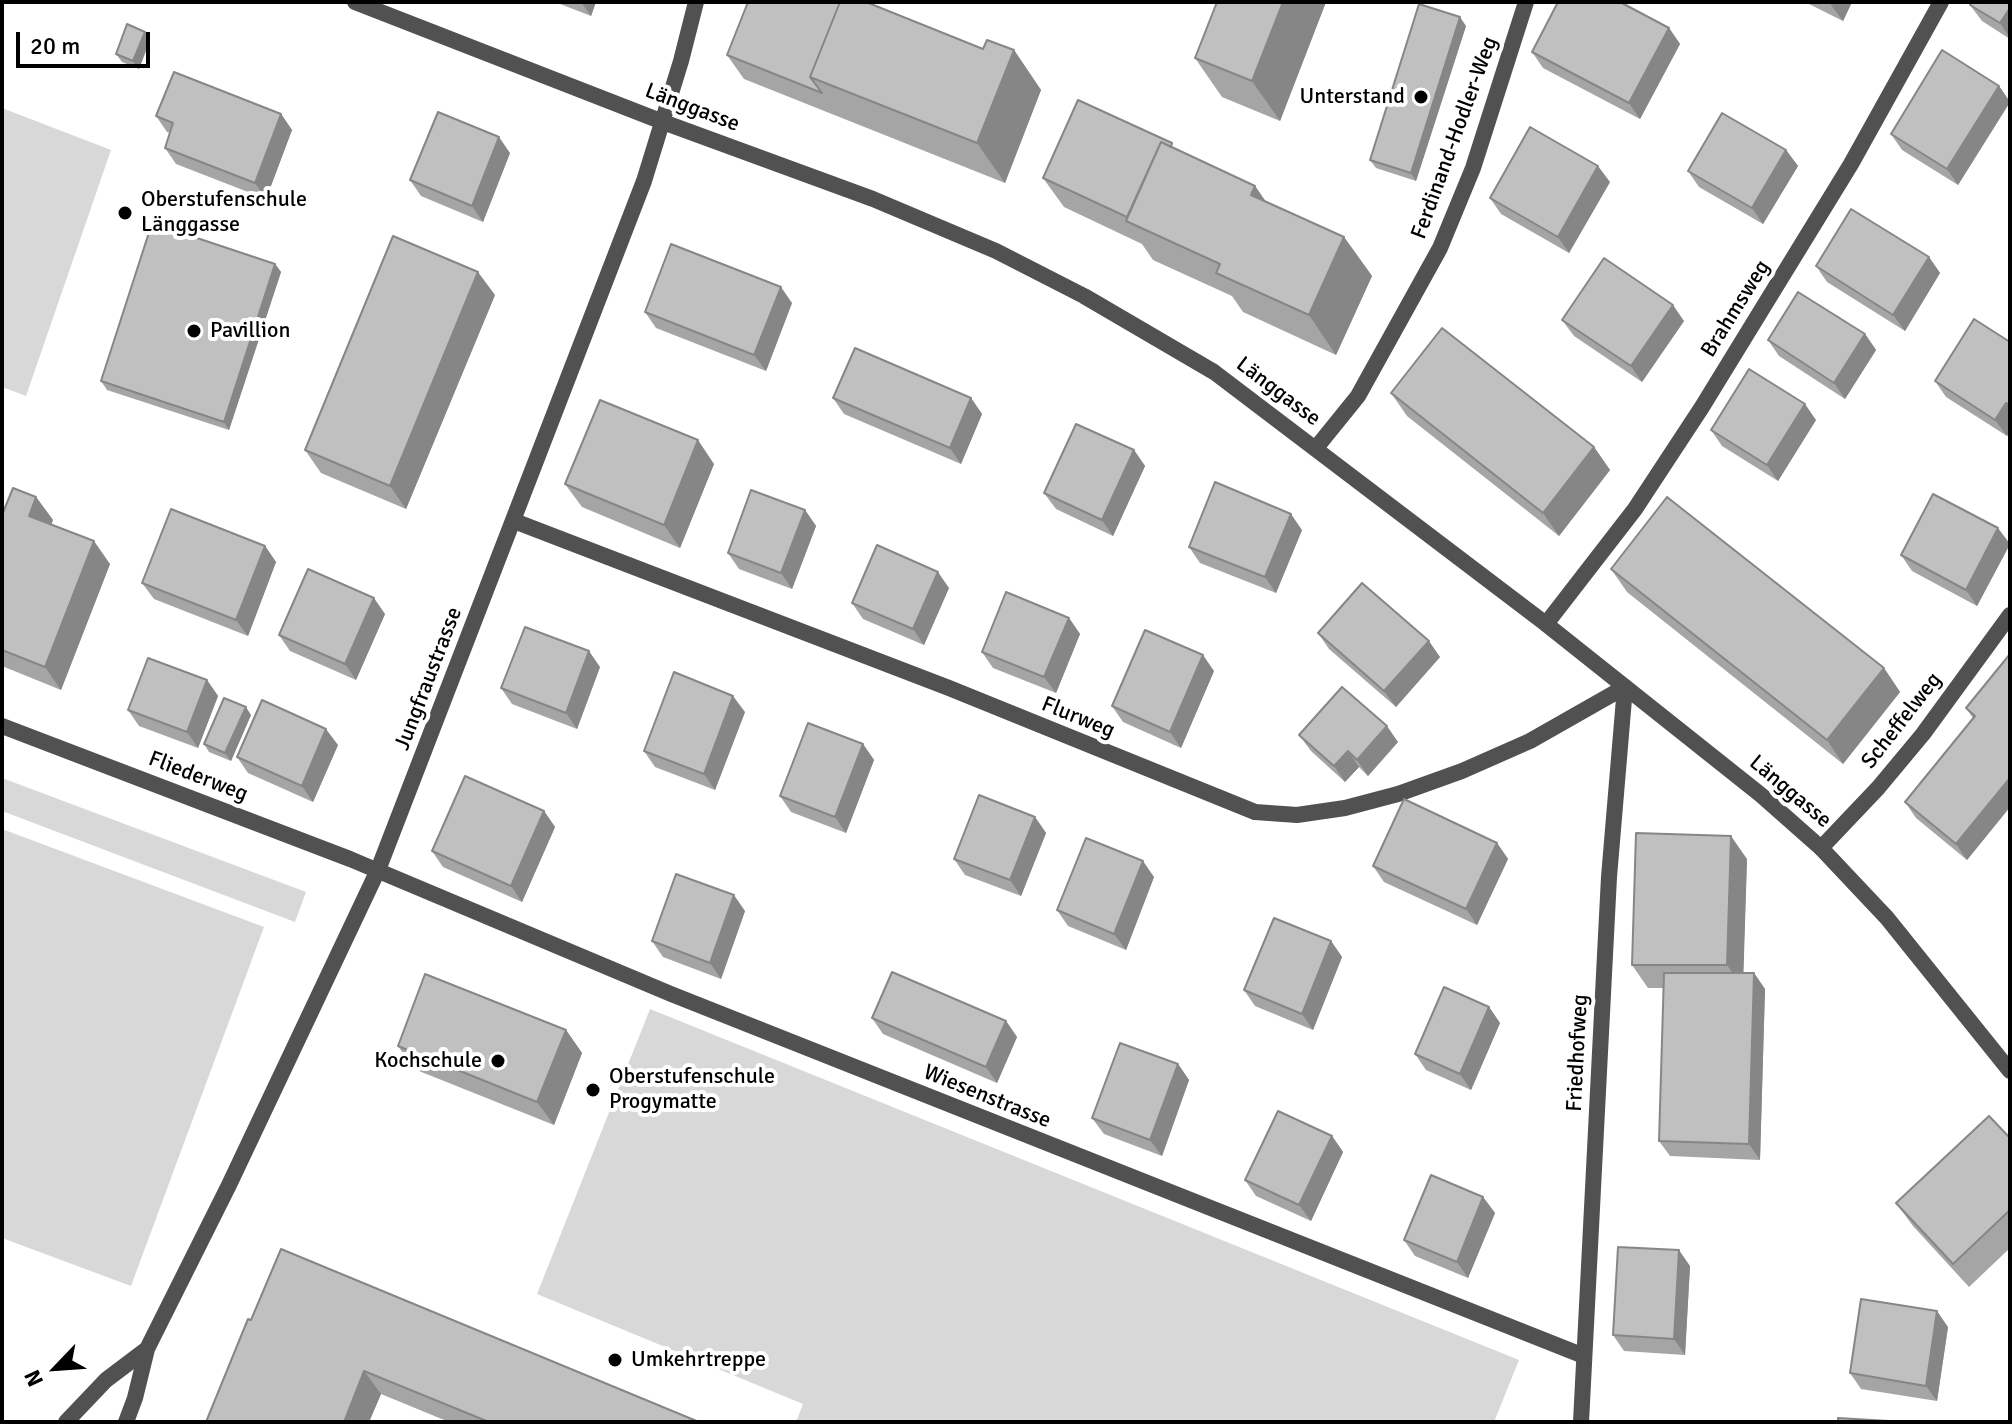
<!DOCTYPE html>
<html>
<head>
<meta charset="utf-8">
<style>
	body { margin:0 }
	#map { position:relative; width:2012px; height:1424px; overflow:hidden; background:#fff; font-family:Signika,sans-serif }
	canvas { display:block }
	.frame { position:absolute; inset:0; border:4px solid #000; pointer-events:none }
	.north { position:absolute; left:16px; top:1328px; width:80px; height:80px; -webkit-text-stroke:6px #fff; paint-order:stroke; rotate:245deg; font-size:22px; font-weight:700; line-height:32px; text-align:center; color:#000 }
	.north::after { content:''; display:block; margin:auto; width:28px; height:36px; background:#000; clip-path:polygon(50% 0,100% 100%,50% 72%,0 100%) }
	.scale { position:absolute; left:16px; top:32px; width:134px; height:36px; box-sizing:border-box; border:4px solid #000; border-top:0; padding-left:10px; font-size:24px; line-height:28px; white-space:nowrap; color:#000; -webkit-text-stroke:6px #fff; paint-order:stroke }
</style>
</head>
<body>
<div id="map">
<canvas width="2012" height="1424"></canvas>
<div class="frame"></div>
<div class="north">N</div>
<div class="scale">20 m</div>
</div>
<script>
const c = document.querySelector('canvas').getContext('2d');
c.lineJoin = 'round';
function paint(path, color) {
  c.fillStyle = color;
  c.fill(path, 'evenodd');
}
function shape(rows) {
  const path = new Path2D();
  for (const r of rows) {
    path.moveTo(r[0], r[1]);
    for (let i = 2; i < r.length; i += 2) path.lineTo(r[i], r[i + 1]);
  }
  return path;
}
function trace(path, color, width, dash) {
  c.strokeStyle = color;
  c.lineWidth = width;
  c.lineCap = dash ? 'butt' : 'round';
  c.setLineDash(dash || []);
  c.stroke(path);
}
function label(font, color, halo, rows, align = 'center') {
  c.font = font + ' Signika,sans-serif';
  c.lineWidth = 8;
  c.setLineDash([]);
  c.textBaseline = 'middle';
  c.strokeStyle = halo;
  c.fillStyle = color;
  for (const [text, x, y, turn = 0] of rows) {
    c.save();
    c.translate(x, y);
    c.rotate((+turn || 0) * Math.PI / 180);
    c.textAlign = isNaN(turn) ? turn : align;
    if (halo) c.strokeText(text, 0, 0);
    c.fillText(text, 0, 0);
    c.restore();
  }
}
const green = shape([
	[2,108,111,150,26,396,2,387],
	[2,778,306,892,295,922,2,811],
	[2,829,264,927,131,1286,2,1238],
	[650,1009,1519,1360,1494,1422,796,1422,803,1404,537,1294]
]);
const minor = shape([
	[1316,448,1358,396,1440,248,1473,168,1526,2],
	[514,521,949,688,1255,812,1297,815,1345,808,1398,794,1462,771,1530,741,1625,687],
	[1546,624,1635,509,1702,407,1851,164,1941,2],
	[2,726,350,859,671,994,1584,1356],
	[1821,848,1878,788,1923,734,2010,615],
	[1581,1422,1609,877,1625,687]
]);
const tertiary = shape([
	[355,2,663,122,873,199,996,251,1084,296,1214,372,1546,624,1761,795,1821,848,1887,918,2010,1071],
	[66,1422,106,1380,147,1349],
	[126,1422,135,1398,147,1349,229,1185,378,870,644,181,681,61,696,2]
]);
const wall = shape([
	[555,2,596,2,591,16],
	[1217,2,1326,2,1280,121,1222,97,1195,58],
	[1805,2,1852,2,1843,21],
	[2010,2,2010,39,1982,21,1970,5],
	[1466,26,1416,181,1376,168,1370,160],
	[1669,28,1680,44,1640,119,1543,68,1532,52],
	[150,40,139,69,122,62,116,54],
	[983,49,1014,50,1041,90,1005,183,744,79,727,55],
	[1999,86,2010,102,1958,185,1902,150,1891,134],
	[281,114,292,130,266,199,176,164,165,148,170,133,167,132,156,116],
	[1176,149,1255,186,1266,202,1344,237,1372,276,1336,355,1243,312,1232,296,1153,260,1142,244,1064,207,1043,178],
	[1786,150,1798,166,1763,224,1699,187,1688,171],
	[510,153,483,222,421,196,410,180],
	[1610,182,1569,253,1501,214,1490,198],
	[1929,257,1940,273,1905,331,1827,282,1816,266],
	[275,264,281,272,229,430,107,390,101,381],
	[495,295,406,509,321,473,305,450],
	[792,303,766,371,656,328,645,312],
	[1562,320,1684,321,1642,382,1574,336],
	[1865,334,1876,350,1845,399,1779,356,1768,340],
	[2010,342,2010,431,2007,436,1946,397,1935,381],
	[1391,393,1594,447,1610,470,1559,536,1407,416],
	[833,398,971,398,982,414,961,464,844,414],
	[1816,420,1778,481,1722,446,1711,430],
	[1134,450,1145,466,1113,536,1056,509,1044,493],
	[714,464,680,548,582,507,565,484],
	[36,497,53,520,51,525,110,564,61,690,2,666,2,515],
	[805,510,816,526,792,589,739,569,728,553],
	[1302,530,1276,593,1200,563,1189,547],
	[2010,544,1977,606,1912,571,1901,555],
	[265,546,276,562,248,636,154,599,142,583],
	[1611,569,1884,668,1900,692,1843,764,1627,592],
	[949,588,924,645,863,619,852,603],
	[385,614,356,680,290,651,279,635],
	[1069,618,1080,634,1056,693,993,668,982,652],
	[1318,633,1440,657,1396,707,1329,649],
	[2010,654,2010,807,1967,860,1916,818,1905,802,1973,718,1966,708],
	[600,667,577,729,512,704,501,688],
	[1214,671,1181,748,1123,722,1112,706],
	[207,680,218,696,198,748,139,726,128,710],
	[745,712,715,790,655,767,644,751],
	[251,715,231,761,209,752,204,744],
	[1299,735,1398,742,1368,776,1359,767,1345,782,1311,751],
	[863,744,874,760,846,833,791,812,780,796],
	[338,745,313,802,248,773,237,757],
	[544,811,555,827,522,902,443,867,432,851],
	[1035,817,1046,833,1021,896,965,875,954,859],
	[1497,843,1508,859,1477,925,1384,882,1373,866],
	[1747,859,1743,973,1754,973,1765,989,1760,1160,1670,1156,1659,1141,1664,988,1648,988,1632,965],
	[1154,877,1126,950,1068,926,1057,910],
	[745,911,721,979,663,957,652,941],
	[1331,941,1342,957,1313,1030,1255,1006,1244,990],
	[1489,1007,1500,1023,1471,1090,1426,1070,1415,1054],
	[872,1018,1006,1021,1017,1037,997,1083,883,1034],
	[566,1030,582,1053,554,1125,414,1069,398,1046],
	[1178,1064,1189,1080,1162,1156,1104,1134,1092,1118],
	[1332,1136,1343,1152,1311,1221,1256,1196,1245,1180],
	[2010,1138,2010,1248,1969,1287,1913,1226,1896,1203],
	[1483,1197,1495,1213,1468,1278,1415,1256,1404,1240],
	[1690,1266,1685,1355,1624,1351,1613,1335],
	[248,1319,699,1422,449,1422,381,1394,369,1422,206,1422],
	[1948,1327,1937,1401,1861,1389,1850,1373]
]);
const shadedWall = shape([
	[581,2,596,2,591,16],
	[1283,2,1326,2,1280,121,1252,81],
	[1833,2,1852,2,1843,21,1831,5],
	[2010,8,2010,38,2000,23],
	[1460,17,1466,26,1416,181,1411,173],
	[1669,28,1680,44,1640,119,1629,103],
	[145,32,150,40,139,69,133,61],
	[1014,50,1041,90,1005,183,977,143],
	[1999,86,2010,102,1958,185,1947,169],
	[281,114,292,130,266,199,255,183],
	[499,137,510,153,483,222,472,206],
	[1786,150,1798,166,1763,224,1752,208],
	[1598,166,1610,182,1569,253,1558,237],
	[1255,186,1282,225,1251,195],
	[1344,237,1372,276,1336,355,1309,315],
	[1929,257,1940,273,1905,331,1893,315],
	[275,264,281,272,229,430,224,422],
	[478,272,495,295,406,509,390,486],
	[781,287,792,303,766,371,754,355],
	[1673,305,1684,321,1642,382,1631,366],
	[1865,334,1876,350,1845,399,1834,383],
	[971,398,982,414,961,464,950,448],
	[2006,403,2010,408,2010,431,2007,436,1995,420],
	[1805,404,1816,420,1778,481,1767,465],
	[698,440,714,464,680,548,664,525],
	[1594,447,1610,470,1559,536,1543,513],
	[1134,450,1145,466,1113,536,1102,520],
	[36,497,53,520,45,539,29,516],
	[805,510,816,526,792,589,781,573],
	[1291,514,1302,530,1276,593,1265,577],
	[1998,528,2010,544,1977,606,1966,590],
	[94,541,110,564,61,690,45,667],
	[265,546,276,562,248,636,236,620],
	[938,572,949,588,924,645,913,629],
	[374,598,385,614,356,680,345,664],
	[1069,618,1080,634,1056,693,1044,677],
	[1429,641,1440,657,1396,707,1384,691],
	[589,651,600,667,577,729,566,713],
	[1203,655,1214,671,1181,748,1170,732],
	[1884,668,1900,692,1843,764,1827,740],
	[207,680,218,696,198,748,187,732],
	[733,696,745,712,715,790,704,774],
	[246,707,251,715,231,761,225,753],
	[1387,726,1398,742,1368,776,1357,760],
	[326,729,338,745,313,802,302,786],
	[863,744,874,760,846,833,835,817],
	[1348,751,1359,767,1345,782,1334,766],
	[2010,778,2010,807,1967,860,1956,844],
	[544,811,555,827,522,902,511,886],
	[1035,817,1046,833,1021,896,1010,880],
	[1731,836,1747,859,1743,988,1727,965],
	[1497,843,1508,859,1477,925,1466,909],
	[1143,861,1154,877,1126,950,1114,934],
	[734,895,745,911,721,979,710,963],
	[1331,941,1342,957,1313,1030,1302,1014],
	[1754,973,1765,989,1760,1160,1749,1144],
	[1489,1007,1500,1023,1471,1090,1460,1074],
	[1006,1021,1017,1037,997,1083,986,1067],
	[566,1030,582,1053,554,1125,537,1102],
	[1178,1064,1189,1080,1162,1156,1150,1140],
	[1332,1136,1343,1152,1311,1221,1299,1205],
	[1483,1197,1495,1213,1468,1278,1457,1262],
	[1679,1250,1690,1266,1685,1355,1674,1339],
	[1937,1311,1948,1327,1937,1401,1926,1386],
	[364,1371,381,1394,369,1422,344,1422]
]);
const building = shape([
	[748,2,840,2,810,77,822,93,727,55,748,2],
	[840,2,866,2,983,49,987,40,1014,50,977,143,810,77,840,2],
	[1217,2,1283,2,1252,81,1195,58,1217,2],
	[1558,2,1620,2,1669,28,1629,103,1532,52,1558,2],
	[1972,2,2010,2,2010,8,2000,23,1970,5,1972,2],
	[1419,4,1460,17,1411,173,1370,160,1419,4],
	[127,24,145,32,133,61,116,54,127,24],
	[1942,50,1999,86,1947,169,1891,134,1942,50],
	[174,72,281,114,255,183,165,148,173,123,156,116,174,72],
	[1078,100,1172,143,1171,147,1161,142,1127,217,1043,178,1078,100],
	[438,112,499,137,472,206,410,180,438,112],
	[1722,113,1786,150,1752,208,1688,171,1722,113],
	[1530,127,1598,166,1558,237,1490,198,1530,127],
	[1161,142,1255,186,1251,195,1344,237,1309,315,1216,273,1220,264,1126,221,1161,142],
	[1851,209,1929,257,1893,315,1816,266,1851,209],
	[152,223,275,264,224,422,101,381,152,223],
	[393,236,478,272,390,486,305,450,393,236],
	[671,244,781,287,754,355,645,312,671,244],
	[1604,258,1673,305,1631,366,1562,320,1604,258],
	[1798,292,1865,334,1834,383,1768,340,1798,292],
	[1974,319,2010,342,2010,405,2006,403,1995,420,1935,381,1974,319],
	[1442,328,1594,447,1543,513,1391,393,1442,328],
	[855,348,971,398,950,448,833,398,855,348],
	[1749,369,1805,404,1767,465,1711,430,1749,369],
	[600,400,698,440,664,525,565,484,600,400],
	[1076,424,1134,450,1102,520,1044,493,1076,424],
	[1215,482,1291,514,1265,577,1189,547,1215,482],
	[13,488,36,497,29,516,94,541,45,667,2,650,2,515,13,488],
	[751,490,805,510,781,573,728,553,751,490],
	[1933,494,1998,528,1966,590,1901,555,1933,494],
	[1667,497,1884,668,1827,740,1611,569,1667,497],
	[171,509,265,546,236,620,142,583,171,509],
	[877,545,938,572,913,629,852,603,877,545],
	[308,569,374,598,345,664,279,635,308,569],
	[1362,583,1429,641,1384,691,1318,633,1362,583],
	[1006,592,1069,618,1044,677,982,652,1006,592],
	[525,627,589,651,566,713,501,688,525,627],
	[1145,630,1203,655,1170,732,1112,706,1145,630],
	[2010,654,2010,778,1956,844,1905,802,1975,716,1966,708,2010,654],
	[148,658,207,680,187,732,128,710,148,658],
	[674,672,733,696,704,774,644,751,674,672],
	[1342,687,1387,726,1357,760,1348,751,1334,766,1299,735,1342,687],
	[224,698,246,707,225,753,204,744,224,698],
	[262,700,326,729,302,786,237,757,262,700],
	[808,723,863,744,835,817,780,796,808,723],
	[465,776,544,811,511,886,432,851,465,776],
	[979,795,1035,817,1010,880,954,859,979,795],
	[1404,799,1497,843,1466,909,1373,866,1404,799],
	[1636,833,1731,836,1727,965,1632,965,1636,833],
	[1086,838,1143,861,1114,934,1057,910,1086,838],
	[676,874,734,895,710,963,652,941,676,874],
	[1274,918,1331,941,1302,1014,1244,990,1274,918],
	[892,972,1006,1021,986,1067,872,1018,892,972],
	[1664,973,1754,973,1749,1144,1659,1141,1664,973],
	[425,974,566,1030,537,1102,398,1046,425,974],
	[1444,987,1489,1007,1460,1074,1415,1054,1444,987],
	[1120,1043,1178,1064,1150,1140,1092,1118,1120,1043],
	[1278,1111,1332,1136,1299,1205,1245,1180,1278,1111],
	[1989,1116,2010,1138,2010,1210,1953,1264,1896,1203,1989,1116],
	[1431,1175,1483,1197,1457,1262,1404,1240,1431,1175],
	[1618,1247,1679,1250,1674,1339,1613,1335,1618,1247],
	[281,1249,699,1422,489,1422,364,1371,344,1422,206,1422,248,1319,251,1320,281,1249],
	[1861,1299,1937,1311,1926,1386,1850,1373,1861,1299],
	[1838,1418,1906,1422,1838,1422,1838,1418]
]);
const markers = [
	[1421,97,8,"#000"],
	[125,213,8,"#000"],
	[194,331,8,"#000"],
	[498,1061,8,"#000"],
	[593,1090,8,"#000"],
	[615,1360,8,"#000"]
];
const poiNames = [
	["Unterstand",1405,97,"right"],
	["Oberstufenschule",141,200],
	["Länggasse",141,225],
	["Pavillion",210,331],
	["Kochschule",482,1061,"right"],
	["Oberstufenschule",609,1077],
	["Progymatte",609,1102],
	["Umkehrtreppe",631,1360]
];
const streetNames = [
	["Länggasse",692,108,21],
	["Ferdinand-Hodler-Weg",1455,138,-70],
	["Brahmsweg",1736,309,-58],
	["Länggasse",1278,392,37],
	["Jungfraustrasse",429,679,-69],
	["Flurweg",1078,718,22],
	["Scheffelweg",1902,721,-52],
	["Fliederweg",198,777,21],
	["Länggasse",1790,792,40],
	["Friedhofweg",1578,1053,-87],
	["Wiesenstrasse",987,1097,22]
];
paint(green, '#d8d8d8');
trace(minor, '#515151', 16);
trace(tertiary, '#515151', 16);
paint(wall, '#a5a5a5');
paint(shadedWall, '#868686');
paint(building, '#c0c0c0');
trace(building, '#868686', 2);
for (const [x, y, r, color] of markers) {
  const dot = new Path2D();
  dot.arc(x, y, r, 0, 2 * Math.PI);
  c.fillStyle = color;
  c.fill(dot);
  trace(dot, '#fff', 3);
}
label('22px', '#000', '#fff', poiNames, 'left');
label('22px', '#000', '#fff', streetNames);
</script>
</body>
</html>
